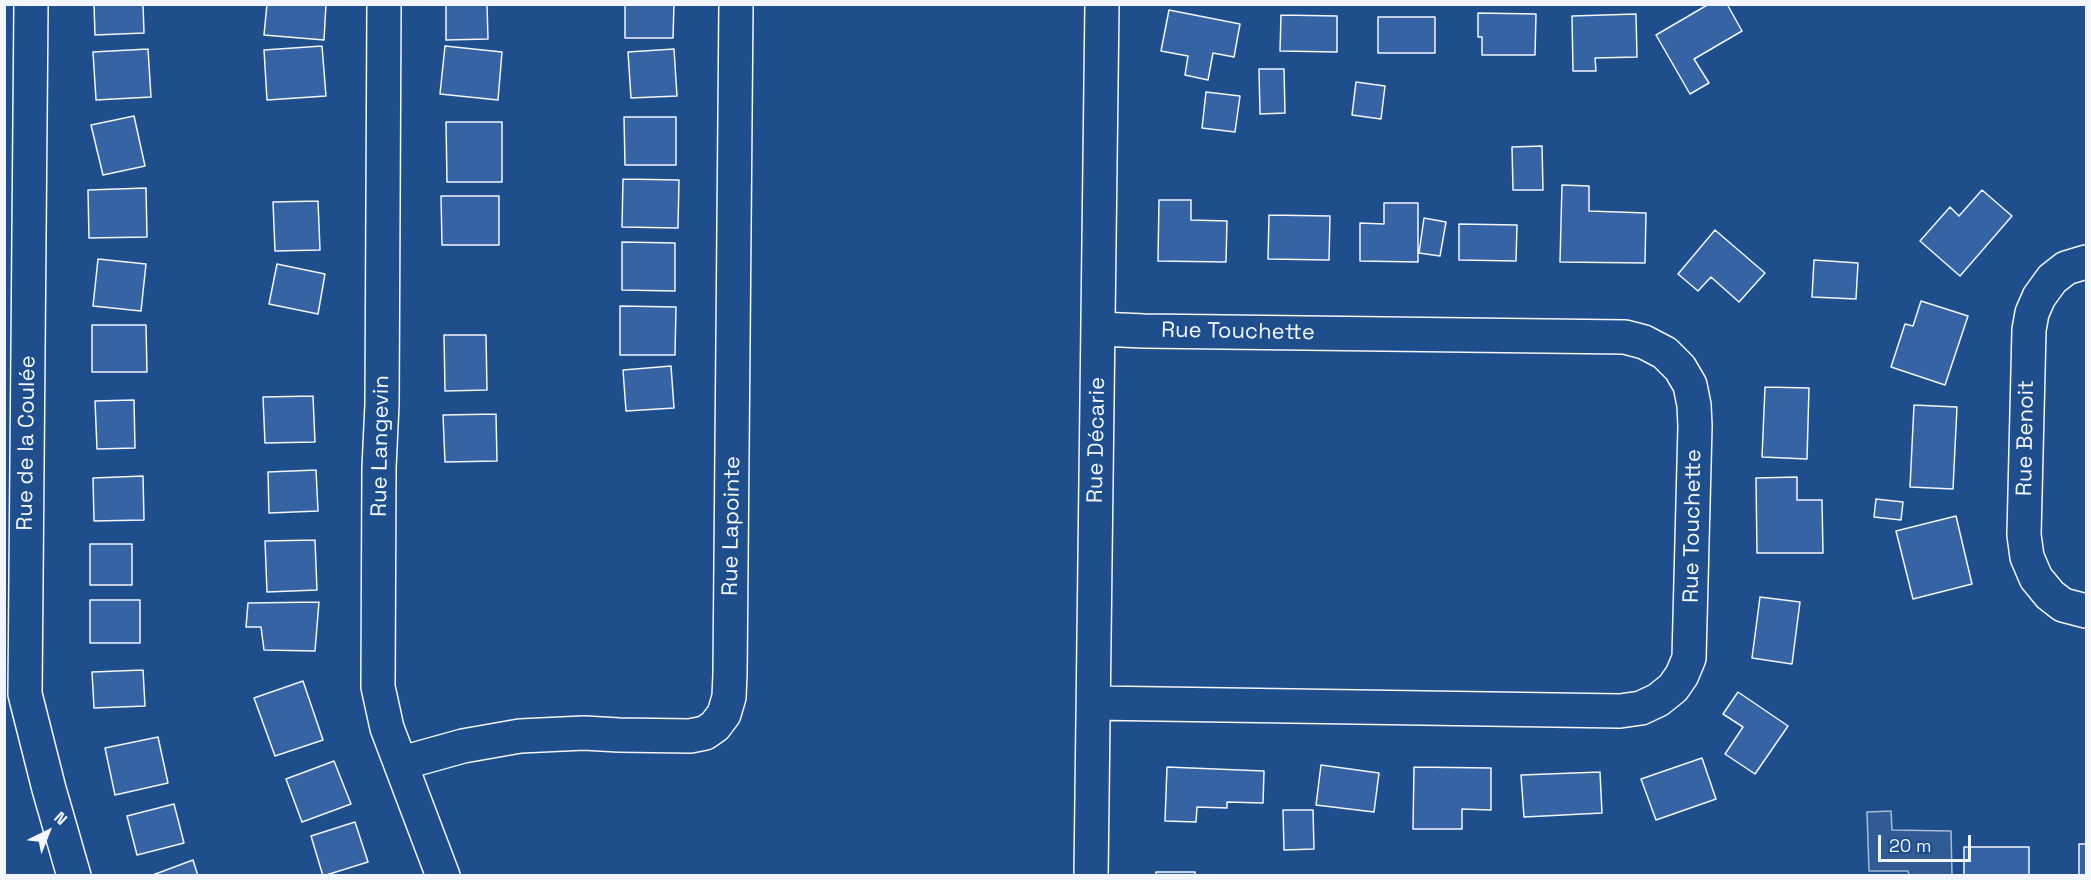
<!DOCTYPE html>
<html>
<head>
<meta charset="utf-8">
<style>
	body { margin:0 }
	#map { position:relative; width:2091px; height:880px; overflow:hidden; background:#1f4e8c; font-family:"Space Grotesk",sans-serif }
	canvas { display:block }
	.frame { position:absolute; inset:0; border:6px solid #f2f6ff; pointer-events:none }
	.north { position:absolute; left:18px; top:802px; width:60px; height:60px; -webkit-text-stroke:4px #1f4e8c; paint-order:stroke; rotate:43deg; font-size:16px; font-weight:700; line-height:24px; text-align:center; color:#f2f6ff }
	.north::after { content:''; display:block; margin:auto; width:21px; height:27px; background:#f2f6ff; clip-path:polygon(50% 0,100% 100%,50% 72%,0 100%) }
	.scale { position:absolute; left:1878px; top:835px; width:93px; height:27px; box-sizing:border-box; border:3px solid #f2f6ff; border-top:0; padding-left:8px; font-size:18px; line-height:21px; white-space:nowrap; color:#f2f6ff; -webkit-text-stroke:4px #1f4e8c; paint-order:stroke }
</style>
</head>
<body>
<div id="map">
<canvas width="2091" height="880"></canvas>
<div class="frame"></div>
<div class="north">N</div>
<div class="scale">20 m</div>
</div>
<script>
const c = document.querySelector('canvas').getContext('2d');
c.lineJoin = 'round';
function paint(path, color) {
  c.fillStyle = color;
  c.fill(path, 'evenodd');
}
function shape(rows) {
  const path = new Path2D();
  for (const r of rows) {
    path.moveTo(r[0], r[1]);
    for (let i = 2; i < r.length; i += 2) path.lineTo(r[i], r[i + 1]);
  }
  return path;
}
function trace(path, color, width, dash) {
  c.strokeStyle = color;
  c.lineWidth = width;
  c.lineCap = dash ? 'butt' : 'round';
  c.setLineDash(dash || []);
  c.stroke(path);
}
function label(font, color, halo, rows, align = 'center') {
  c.font = font + ' "Space Grotesk",sans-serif';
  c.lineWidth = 4.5;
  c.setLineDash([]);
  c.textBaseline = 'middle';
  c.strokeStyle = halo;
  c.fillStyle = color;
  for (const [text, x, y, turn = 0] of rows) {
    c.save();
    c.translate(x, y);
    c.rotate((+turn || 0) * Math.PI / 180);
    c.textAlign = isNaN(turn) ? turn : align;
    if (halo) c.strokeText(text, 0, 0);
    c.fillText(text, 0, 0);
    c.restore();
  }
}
const parking = shape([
	[1891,811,1892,830,1951,831,1952,875,1909,875,1908,871,1869,871,1867,812,1891,811]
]);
const building = shape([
	[94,4,143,4,144,33,95,35,94,4],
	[267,4,326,4,324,40,264,35,267,4],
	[446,4,487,4,488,39,446,40,446,4],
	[625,4,674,4,673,38,625,38,625,4],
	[1709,4,1727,4,1742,31,1694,59,1709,83,1690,94,1656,35,1709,4],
	[1169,10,1240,24,1234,57,1213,53,1208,80,1185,75,1188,56,1161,51,1169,10],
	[1478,13,1536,14,1535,55,1482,55,1482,37,1478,37,1478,13],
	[1636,14,1637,57,1595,58,1596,71,1573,71,1572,16,1636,14],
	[1281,15,1337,16,1337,52,1280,51,1281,15],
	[1378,17,1435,17,1435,53,1378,53,1378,17],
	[322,46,326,96,267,100,264,50,322,46],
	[445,46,502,52,498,100,440,94,445,46],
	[148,49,151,97,96,100,93,52,148,49],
	[674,49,677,96,631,98,628,52,674,49],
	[1259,69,1284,69,1285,113,1260,114,1259,69],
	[1356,82,1385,86,1381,119,1352,115,1356,82],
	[1206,92,1240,96,1235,132,1202,128,1206,92],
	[134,116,145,166,103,175,91,125,134,116],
	[624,117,676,117,676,165,625,165,624,117],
	[446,122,502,122,502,182,447,182,446,122],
	[1542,146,1543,190,1513,190,1512,147,1542,146],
	[623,179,679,180,678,228,622,227,623,179],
	[1562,185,1589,186,1589,211,1646,213,1645,263,1560,262,1562,185],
	[146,188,147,237,89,238,88,190,146,188],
	[1982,190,2012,216,1960,276,1920,241,1950,207,1959,216,1982,190],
	[441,196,499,196,499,245,442,245,441,196],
	[1159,200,1191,200,1191,220,1227,221,1226,262,1158,261,1159,200],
	[318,201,320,250,275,251,273,202,318,201],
	[1384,203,1418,203,1418,262,1360,261,1360,223,1384,224,1384,203],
	[1269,215,1330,216,1329,260,1268,259,1269,215],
	[1424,218,1446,222,1440,256,1419,253,1424,218],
	[1459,224,1517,225,1516,261,1459,260,1459,224],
	[1715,230,1765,273,1739,302,1711,277,1698,291,1678,274,1715,230],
	[622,242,675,243,675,291,622,290,622,242],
	[98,259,146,264,141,311,93,306,98,259],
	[1814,260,1858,263,1856,299,1812,297,1814,260],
	[277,264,325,274,318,314,269,304,277,264],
	[1921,301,1968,316,1945,385,1891,367,1905,324,1913,326,1921,301],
	[620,306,676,307,675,355,620,355,620,306],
	[92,325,146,325,147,372,92,372,92,325],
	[444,335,486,335,487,390,445,391,444,335],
	[671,366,674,408,626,411,623,370,671,366],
	[1765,387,1809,388,1807,459,1762,457,1765,387],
	[313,396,315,442,265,443,263,397,313,396],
	[134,400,135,448,97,449,95,401,134,400],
	[1914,405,1957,407,1953,489,1910,487,1914,405],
	[496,414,497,461,445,462,443,415,496,414],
	[316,470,318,511,269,513,268,472,316,470],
	[143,476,144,520,94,521,93,478,143,476],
	[1797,477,1797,500,1822,500,1823,553,1757,553,1756,478,1797,477],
	[1876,499,1903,502,1901,520,1874,517,1876,499],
	[1956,516,1972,584,1913,599,1896,531,1956,516],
	[315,540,317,590,267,592,265,541,315,540],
	[90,544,132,544,132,585,90,585,90,544],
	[1760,597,1800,602,1792,664,1752,658,1760,597],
	[90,600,140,600,140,643,90,643,90,600],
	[319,602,315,651,264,650,261,627,246,627,248,603,319,602],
	[143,670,145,706,94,708,92,672,143,670],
	[303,681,323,740,275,756,254,698,303,681],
	[1738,692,1788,726,1755,774,1725,754,1743,727,1723,714,1738,692],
	[158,737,168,783,115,795,105,748,158,737],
	[1702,758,1716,799,1656,820,1641,779,1702,758],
	[334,761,351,804,302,822,286,779,334,761],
	[1321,765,1379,773,1374,812,1316,805,1321,765],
	[1167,767,1264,771,1263,803,1227,802,1227,808,1197,807,1196,822,1165,821,1167,767],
	[1414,767,1491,768,1491,810,1462,809,1462,829,1413,829,1414,767],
	[1600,772,1602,813,1524,817,1521,775,1600,772],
	[174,804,184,843,137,855,127,816,174,804],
	[1283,810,1313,810,1314,849,1284,850,1283,810],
	[355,822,368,862,323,876,311,836,355,822],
	[2079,844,2086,844,2086,876,2079,876,2079,844],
	[1964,847,2029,847,2029,876,1964,876,1964,847],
	[193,860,198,876,150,876,193,860],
	[1156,872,1195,872,1195,876,1156,876,1156,872]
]);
const minor = shape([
	[31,4,25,694,49,789,74,876],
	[384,4,382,404,379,468,378,687,387,728,443,876],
	[2086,262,2066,268,2052,279,2039,297,2032,313,2029,330,2024,535,2027,557,2036,578,2050,595,2063,605,2086,611],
	[1094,703,1620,711,1641,708,1658,700,1673,688,1682,675,1689,658,1695,426,1694,405,1690,385,1680,368,1665,353,1644,342,1625,337,1144,331,1099,329],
	[402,763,463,746,520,736,584,733,619,735,690,736,705,733,715,726,724,714,729,697,730,674,736,4],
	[1091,876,1102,4]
]);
const streetNames = [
	["Rue Touchette",1238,332,1],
	["Rue Benoit",2026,438,-89],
	["Rue Décarie",1097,440,-89],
	["Rue de la Coulée",27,443,-89],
	["Rue Langevin",381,446,-89],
	["Rue Lapointe",732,526,-89],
	["Rue Touchette",1693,526,-89]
];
paint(parking, '#305b95');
trace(parking, '#a8bbd7', 1.5);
paint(building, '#3563a3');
trace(building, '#f2f6ff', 1.5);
trace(minor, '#f2f6ff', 36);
trace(minor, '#1f4e8c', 33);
label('22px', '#f2f6ff', '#1f4e8c', streetNames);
</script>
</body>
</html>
